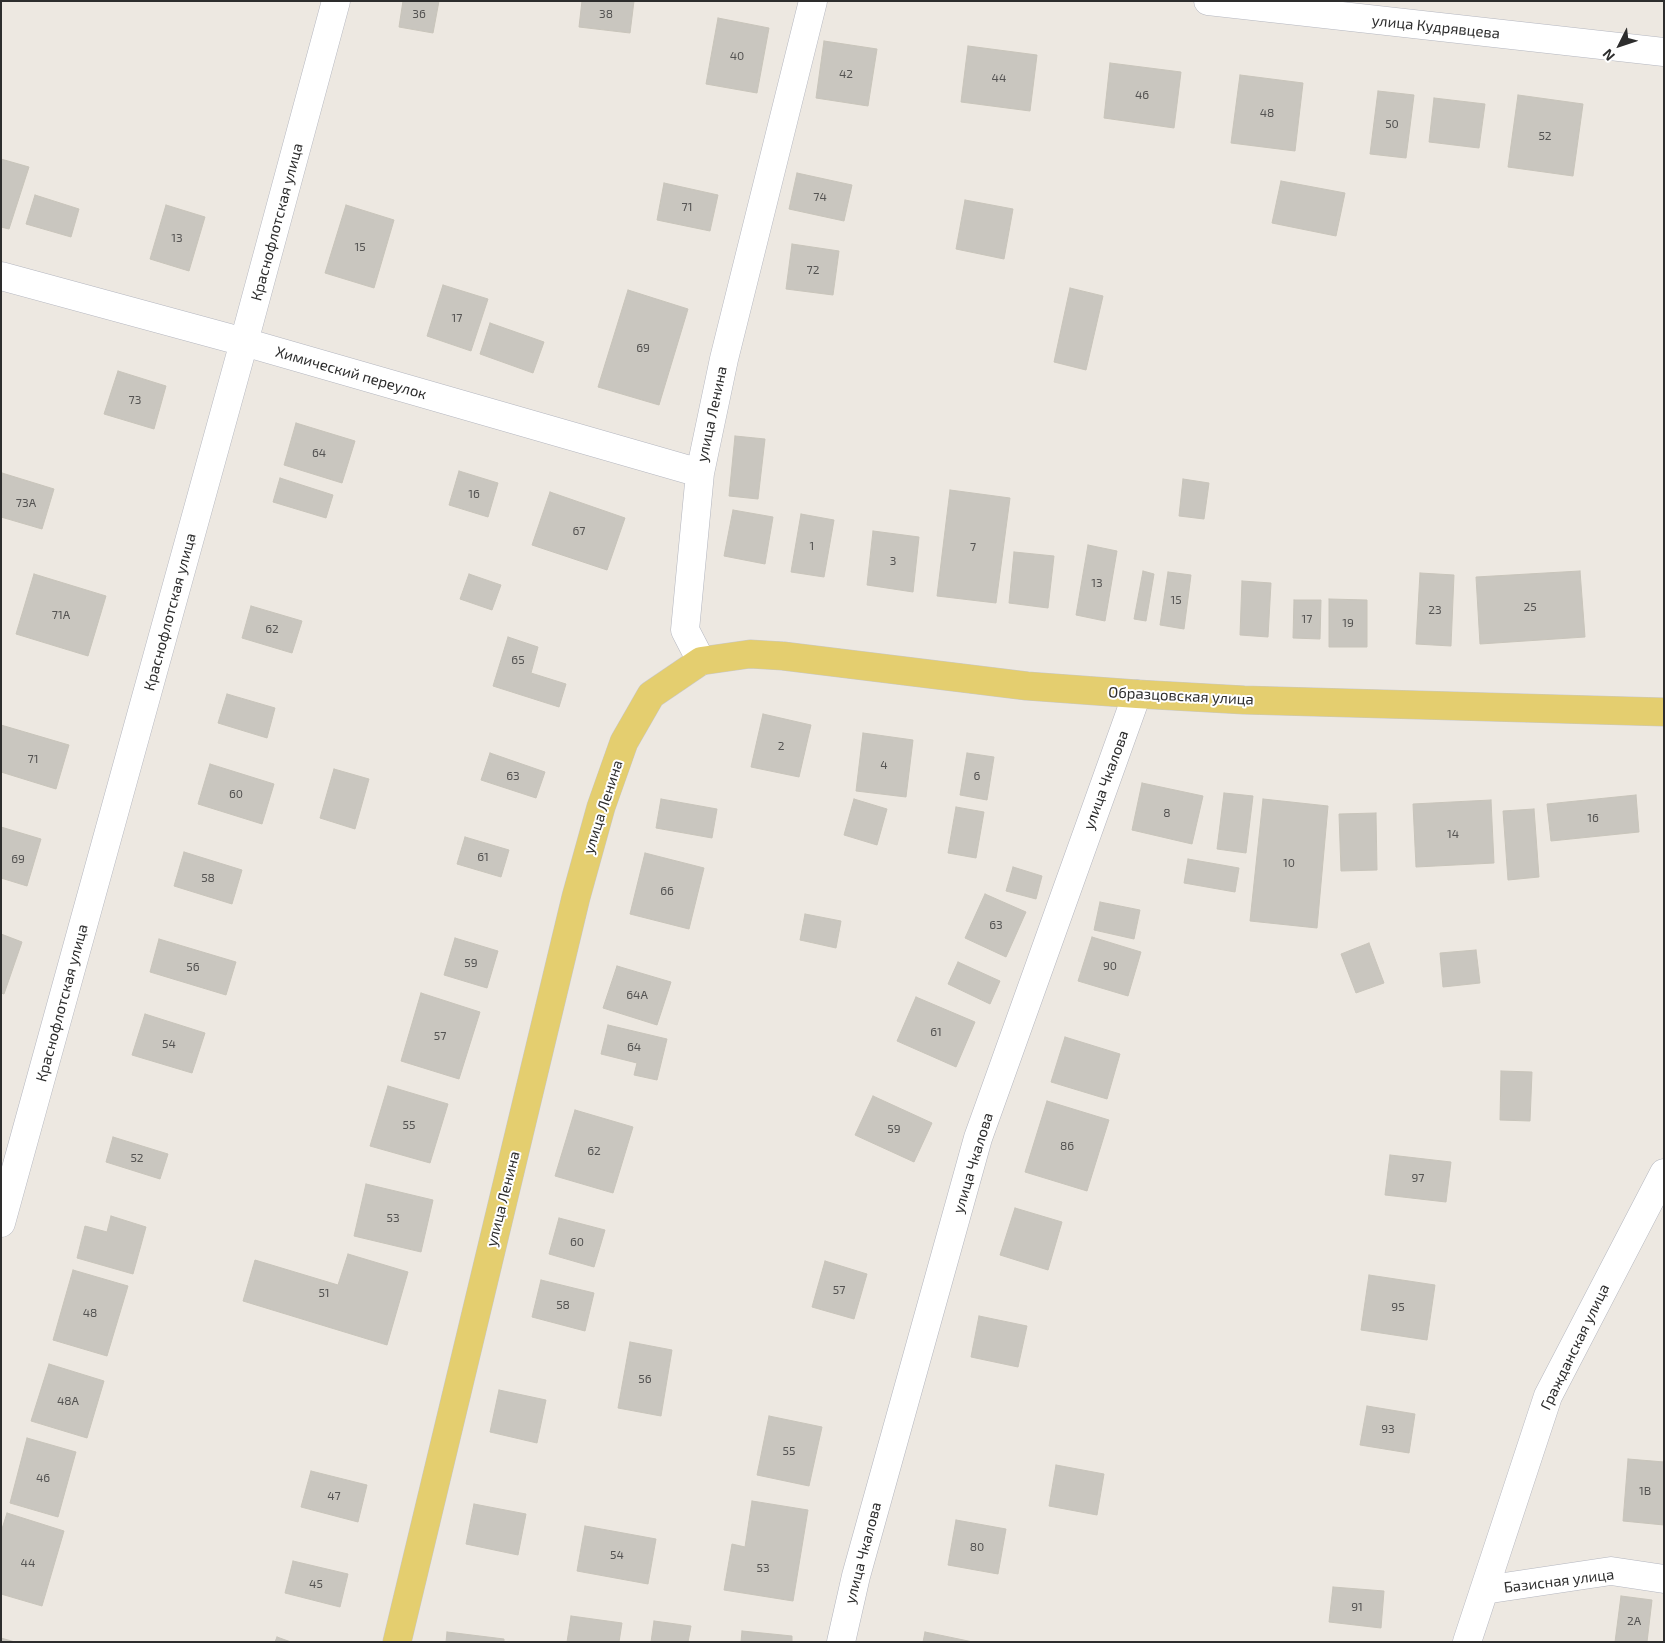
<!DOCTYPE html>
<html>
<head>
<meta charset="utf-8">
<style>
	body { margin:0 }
	#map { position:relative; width:1665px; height:1643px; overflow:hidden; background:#ede8e1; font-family:"Exo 2",sans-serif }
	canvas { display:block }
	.frame { position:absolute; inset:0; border:2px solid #2d2d2d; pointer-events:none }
	.north { position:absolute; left:1595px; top:20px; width:50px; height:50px; -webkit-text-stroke:4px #fff; paint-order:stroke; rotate:229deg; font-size:14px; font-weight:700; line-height:20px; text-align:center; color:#2d2d2d }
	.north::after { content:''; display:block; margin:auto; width:18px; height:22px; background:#2d2d2d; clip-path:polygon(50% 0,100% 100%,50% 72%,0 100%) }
</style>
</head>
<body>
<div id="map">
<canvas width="1665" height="1643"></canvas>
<div class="frame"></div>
<div class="north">N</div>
</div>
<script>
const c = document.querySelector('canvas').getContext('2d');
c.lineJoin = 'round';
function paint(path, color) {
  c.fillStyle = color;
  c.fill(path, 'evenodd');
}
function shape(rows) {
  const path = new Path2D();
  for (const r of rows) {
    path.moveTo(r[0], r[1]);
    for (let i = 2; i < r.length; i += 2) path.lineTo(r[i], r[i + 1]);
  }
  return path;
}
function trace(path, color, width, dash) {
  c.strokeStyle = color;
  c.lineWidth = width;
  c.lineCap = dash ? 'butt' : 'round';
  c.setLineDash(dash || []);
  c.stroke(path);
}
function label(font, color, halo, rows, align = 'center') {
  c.font = font + ' "Exo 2",sans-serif';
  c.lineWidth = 4;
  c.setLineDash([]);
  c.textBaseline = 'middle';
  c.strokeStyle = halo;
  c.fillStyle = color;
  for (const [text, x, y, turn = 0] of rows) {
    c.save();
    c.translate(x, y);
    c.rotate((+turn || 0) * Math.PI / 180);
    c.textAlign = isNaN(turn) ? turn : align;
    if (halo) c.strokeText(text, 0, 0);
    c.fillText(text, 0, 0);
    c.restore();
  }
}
const building = shape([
	[403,1,439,1,433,33,399,27,403,1],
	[582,1,634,1,630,33,579,27,582,1],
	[718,18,769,28,757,93,706,84,718,18],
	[824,41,877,49,868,106,816,98,824,41],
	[968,46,1037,55,1030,111,961,102,968,46],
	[1110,63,1181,72,1174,128,1104,118,1110,63],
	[1240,75,1303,83,1295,151,1231,143,1240,75],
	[1378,91,1414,95,1406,158,1370,154,1378,91],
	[1518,95,1583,104,1573,176,1508,167,1518,95],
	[1434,98,1485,104,1479,148,1429,142,1434,98],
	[1,159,29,167,9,229,1,227,1,159],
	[797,173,852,185,844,221,789,209,797,173],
	[1281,181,1345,193,1336,236,1272,223,1281,181],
	[664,183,718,195,710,231,657,220,664,183],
	[35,195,79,209,71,237,26,224,35,195],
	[965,200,1013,209,1004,259,956,249,965,200],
	[166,205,205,217,189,271,150,259,166,205],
	[346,205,394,220,374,288,325,273,346,205],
	[792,244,839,251,833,295,786,289,792,244],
	[443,285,488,299,471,351,427,336,443,285],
	[1070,288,1103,296,1086,370,1054,362,1070,288],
	[628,290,688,309,659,405,598,387,628,290],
	[490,323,544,342,533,373,480,354,490,323],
	[118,371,166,386,154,429,104,414,118,371],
	[296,423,355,441,342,483,284,465,296,423],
	[735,436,765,439,758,499,729,496,735,436],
	[459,471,498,483,488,517,449,505,459,471],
	[2,473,54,489,42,529,1,517,2,473],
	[280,478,333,495,326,518,273,502,280,478],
	[1183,479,1209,483,1204,519,1179,516,1183,479],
	[950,490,1010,498,996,603,937,596,950,490],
	[550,492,625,518,607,570,532,545,550,492],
	[733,510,773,517,765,564,724,556,733,510],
	[801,514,834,520,824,577,791,572,801,514],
	[873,531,919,537,913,592,867,585,873,531],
	[1088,545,1117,551,1105,621,1076,615,1088,545],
	[1014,552,1054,556,1048,608,1009,603,1014,552],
	[1143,571,1154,574,1146,621,1134,619,1143,571],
	[1580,571,1585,637,1480,644,1476,577,1580,571],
	[1168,572,1191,575,1184,629,1160,625,1168,572],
	[1420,573,1454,575,1451,646,1416,644,1420,573],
	[34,574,106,596,88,656,16,634,34,574],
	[469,574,501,585,492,610,460,599,469,574],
	[1242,581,1271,583,1268,637,1240,635,1242,581],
	[1329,599,1367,600,1367,647,1329,647,1329,599],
	[1294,600,1321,600,1320,639,1293,638,1294,600],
	[251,606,302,621,292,653,242,638,251,606],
	[508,637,538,647,531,673,566,684,559,707,493,686,508,637],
	[227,694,275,708,267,738,218,723,227,694],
	[763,714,811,725,799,777,751,767,763,714],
	[1,725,69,745,56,789,1,772,1,725],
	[863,733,913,740,906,797,856,791,863,733],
	[490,753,545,772,536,798,481,780,490,753],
	[967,753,994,757,987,800,960,795,967,753],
	[210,764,274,784,262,824,198,804,210,764],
	[334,769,369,779,355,829,320,818,334,769],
	[1142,783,1203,796,1192,844,1132,830,1142,783],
	[1224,793,1253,796,1246,853,1217,849,1224,793],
	[1636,795,1639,832,1551,841,1547,804,1636,795],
	[661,799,717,809,712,838,656,828,661,799],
	[854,799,887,809,877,845,844,835,854,799],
	[1263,799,1328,806,1317,928,1250,921,1263,799],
	[1491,800,1494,863,1416,867,1413,804,1491,800],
	[956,807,984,812,976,858,948,853,956,807],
	[1534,809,1539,877,1508,880,1503,811,1534,809],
	[1376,813,1377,870,1341,871,1339,814,1376,813],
	[1,827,41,839,27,886,1,878,1,827],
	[465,837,509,850,501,877,457,864,465,837],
	[184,852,242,870,232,904,174,886,184,852],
	[645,853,704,868,689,929,630,914,645,853],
	[1188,859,1239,868,1235,892,1184,883,1188,859],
	[1013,867,1042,876,1036,899,1006,891,1013,867],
	[985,894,1026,912,1006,957,965,938,985,894],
	[1100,902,1140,910,1134,939,1094,930,1100,902],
	[805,914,841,921,836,948,800,940,805,914],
	[1,934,22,942,4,994,1,993,1,934],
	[1092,937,1141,952,1128,996,1078,981,1092,937],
	[455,938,498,951,487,988,444,975,455,938],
	[159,939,236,962,226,995,150,972,159,939],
	[1369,943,1384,983,1356,993,1341,954,1369,943],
	[1476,950,1480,983,1443,987,1440,953,1476,950],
	[958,962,1000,981,990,1004,948,984,958,962],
	[617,966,671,982,657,1025,603,1008,617,966],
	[421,993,480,1012,459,1079,401,1061,421,993],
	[916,997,975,1022,956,1067,897,1041,916,997],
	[145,1014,205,1033,192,1073,132,1055,145,1014],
	[608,1025,667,1039,657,1080,634,1075,637,1063,601,1054,608,1025],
	[1065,1037,1120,1054,1107,1099,1051,1082,1065,1037],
	[1501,1071,1532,1072,1530,1121,1500,1120,1501,1071],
	[388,1086,448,1104,430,1163,370,1146,388,1086],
	[873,1096,932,1123,914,1162,855,1135,873,1096],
	[1047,1101,1109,1120,1087,1191,1025,1172,1047,1101],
	[575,1110,633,1127,613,1193,555,1176,575,1110],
	[113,1137,168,1154,160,1179,106,1162,113,1137],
	[1390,1155,1451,1162,1446,1202,1385,1195,1390,1155],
	[366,1184,433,1200,421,1252,354,1236,366,1184],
	[1015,1208,1062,1222,1048,1270,1000,1255,1015,1208],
	[111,1216,146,1227,133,1274,77,1258,85,1226,107,1232,111,1216],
	[559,1218,605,1230,594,1267,549,1254,559,1218],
	[348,1254,408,1272,387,1345,243,1301,255,1260,338,1285,348,1254],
	[825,1261,867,1274,854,1319,812,1307,825,1261],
	[73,1270,128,1286,107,1356,53,1340,73,1270],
	[1369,1275,1435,1285,1427,1340,1361,1330,1369,1275],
	[541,1280,594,1293,585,1331,532,1317,541,1280],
	[979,1316,1027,1326,1018,1367,971,1357,979,1316],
	[630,1342,672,1350,661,1416,618,1408,630,1342],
	[49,1364,104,1381,87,1438,31,1421,49,1364],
	[499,1390,546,1400,537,1443,490,1432,499,1390],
	[1367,1406,1415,1414,1409,1453,1360,1445,1367,1406],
	[769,1416,822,1427,809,1486,757,1475,769,1416],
	[27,1438,76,1452,58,1517,10,1503,27,1438],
	[1628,1459,1664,1462,1664,1525,1623,1521,1628,1459],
	[1056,1465,1104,1474,1097,1515,1049,1506,1056,1465],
	[311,1471,367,1485,358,1522,301,1507,311,1471],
	[752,1501,808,1510,793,1601,724,1590,732,1544,745,1547,752,1501],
	[474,1504,526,1514,518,1555,466,1544,474,1504],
	[7,1513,64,1531,42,1606,1,1594,1,1532,7,1513],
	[956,1520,1006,1529,998,1574,948,1565,956,1520],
	[585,1526,656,1539,648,1584,577,1571,585,1526],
	[293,1561,348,1574,340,1607,285,1593,293,1561],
	[1333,1587,1384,1591,1381,1628,1329,1622,1333,1587],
	[1621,1596,1652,1600,1647,1642,1615,1642,1621,1596],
	[571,1616,622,1623,619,1642,567,1642,571,1616],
	[654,1621,691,1626,688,1642,651,1642,654,1621],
	[742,1631,792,1636,792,1642,741,1642,742,1631],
	[447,1632,504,1639,504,1642,446,1642,447,1632],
	[925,1632,973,1642,923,1642,925,1632],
	[277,1637,291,1642,275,1642,277,1637],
	[1,1638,15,1642,1,1642,1,1638]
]);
const minor = shape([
	[1208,1,1664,52],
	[1,276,244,342,700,473],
	[701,661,685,630,700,473,724,359,813,1],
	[1,1223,244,342,336,1],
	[1484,1590,1611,1571,1664,1579],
	[841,1642,856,1576,978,1138,1137,694],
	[1467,1642,1548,1396,1664,1173]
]);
const major = shape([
	[397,1642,576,897,601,807,624,742,651,695,701,661,750,654,783,656,1027,686,1137,694,1244,700,1664,712]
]);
const numberNames = [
	["36",419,14],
	["38",606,14],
	["40",737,56],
	["42",846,74],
	["44",999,78],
	["46",1142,95],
	["48",1267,113],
	["50",1392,124],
	["52",1545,136],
	["74",820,197],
	["71",687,207],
	["13",177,238],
	["15",360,247],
	["72",813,270],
	["17",457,318],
	["69",643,348],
	["73",135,400],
	["64",319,453],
	["16",474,494],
	["73А",26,503],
	["67",579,531],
	["1",812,546],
	["7",973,547],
	["3",893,561],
	["13",1097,583],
	["15",1176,600],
	["25",1530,607],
	["23",1435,610],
	["71А",61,615],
	["17",1307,619],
	["19",1348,623],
	["62",272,629],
	["65",518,660],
	["2",781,746],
	["71",33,759],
	["4",884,765],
	["63",513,776],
	["6",977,776],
	["60",236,794],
	["8",1167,813],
	["16",1593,818],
	["14",1453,834],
	["61",483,857],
	["69",18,859],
	["10",1289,863],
	["58",208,878],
	["66",667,891],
	["63",996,925],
	["59",471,963],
	["90",1110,966],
	["56",193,967],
	["64А",637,995],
	["61",936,1032],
	["57",440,1036],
	["54",169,1044],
	["64",634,1047],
	["55",409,1125],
	["59",894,1129],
	["86",1067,1146],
	["62",594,1151],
	["52",137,1158],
	["97",1418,1178],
	["53",393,1218],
	["60",577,1242],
	["57",839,1290],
	["51",324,1293],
	["58",563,1305],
	["95",1398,1307],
	["48",90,1313],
	["56",645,1379],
	["48А",68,1401],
	["93",1388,1429],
	["55",789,1451],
	["46",43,1478],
	["1В",1645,1491],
	["47",334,1496],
	["80",977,1547],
	["54",617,1555],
	["44",28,1563],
	["53",763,1568],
	["45",316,1584],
	["91",1357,1607],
	["2А",1634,1621]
];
const streetNames = [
	["улица Кудрявцева",1436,27,6],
	["Краснофлотская улица",277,222,-75],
	["Химический переулок",351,373,16],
	["улица Ленина",712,414,-78],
	["Краснофлотская улица",170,612,-75],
	["Образцовская улица",1181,696,3],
	["улица Чкалова",1106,780,-70],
	["улица Ленина",603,807,-72],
	["Краснофлотская улица",62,1003,-75],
	["улица Чкалова",973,1163,-73],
	["улица Ленина",503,1199,-76],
	["Гражданская улица",1575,1347,-64],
	["улица Чкалова",863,1553,-75],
	["Базисная улица",1559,1581,-7]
];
paint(building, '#c9c6bf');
trace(building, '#c8c4ba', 1);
trace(minor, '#b4b6bf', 29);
trace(major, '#c8c8c8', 29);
trace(minor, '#fff', 28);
trace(major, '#e4ce6f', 28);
label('12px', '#545352', null, numberNames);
label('15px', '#2d2d2d', '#fff', streetNames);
</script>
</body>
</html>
